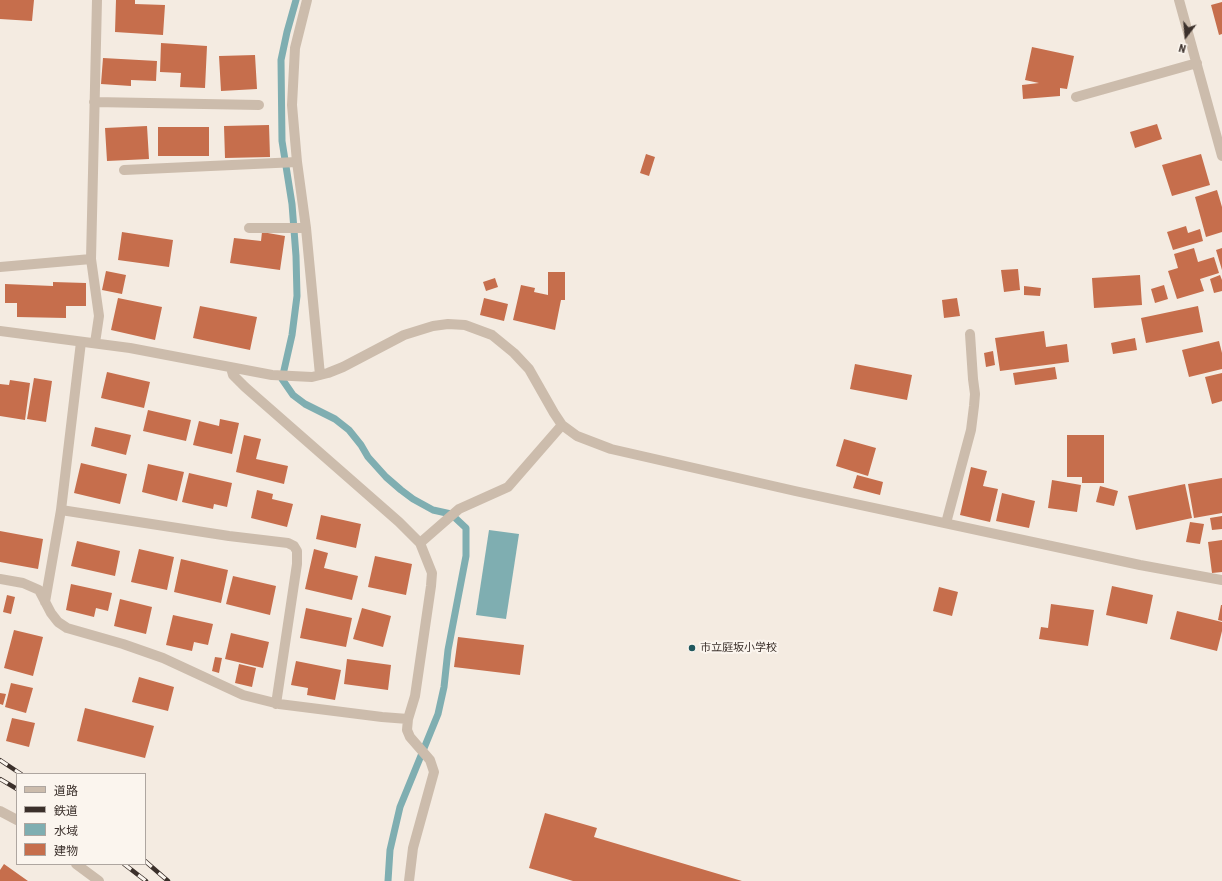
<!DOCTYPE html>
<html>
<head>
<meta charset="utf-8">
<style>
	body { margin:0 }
	#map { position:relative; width:1222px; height:881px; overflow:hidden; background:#f4ebe1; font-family:"Roboto Condensed","Noto Sans JP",sans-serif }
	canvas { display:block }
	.legend { position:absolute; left:16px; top:773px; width:130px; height:92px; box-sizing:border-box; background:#fbf5ee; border:1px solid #aea6a0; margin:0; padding:5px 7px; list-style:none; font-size:12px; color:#3b302b }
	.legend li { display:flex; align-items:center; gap:8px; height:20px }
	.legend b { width:20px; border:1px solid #aea6a0 }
	.north { position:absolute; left:1166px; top:16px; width:40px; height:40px; -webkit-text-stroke:3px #fbf5ee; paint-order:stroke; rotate:196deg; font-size:11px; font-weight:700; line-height:16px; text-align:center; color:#3b302b }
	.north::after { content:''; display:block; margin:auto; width:14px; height:18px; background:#3b302b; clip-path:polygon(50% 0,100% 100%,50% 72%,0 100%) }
</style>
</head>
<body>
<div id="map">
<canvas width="1222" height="881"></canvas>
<ul class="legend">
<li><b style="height:5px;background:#ccbcac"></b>道路</li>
<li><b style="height:5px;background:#3b302b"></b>鉄道</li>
<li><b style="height:11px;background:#7faeb1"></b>水域</li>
<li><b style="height:11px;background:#c66e4c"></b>建物</li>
</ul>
<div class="north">N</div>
</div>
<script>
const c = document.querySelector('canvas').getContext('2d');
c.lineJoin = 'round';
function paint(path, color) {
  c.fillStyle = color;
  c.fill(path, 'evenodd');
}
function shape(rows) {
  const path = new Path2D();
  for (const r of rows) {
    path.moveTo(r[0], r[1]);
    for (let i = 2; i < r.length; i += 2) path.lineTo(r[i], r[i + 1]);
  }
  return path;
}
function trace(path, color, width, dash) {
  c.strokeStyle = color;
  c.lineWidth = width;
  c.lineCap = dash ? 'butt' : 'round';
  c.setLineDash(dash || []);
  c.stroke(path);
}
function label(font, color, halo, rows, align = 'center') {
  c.font = font + ' "Roboto Condensed","Noto Sans JP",sans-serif';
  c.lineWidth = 4;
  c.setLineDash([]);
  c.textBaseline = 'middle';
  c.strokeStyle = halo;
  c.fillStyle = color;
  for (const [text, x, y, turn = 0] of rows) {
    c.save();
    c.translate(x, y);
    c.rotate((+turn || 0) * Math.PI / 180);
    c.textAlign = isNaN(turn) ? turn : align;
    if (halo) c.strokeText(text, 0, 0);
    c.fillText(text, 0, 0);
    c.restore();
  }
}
const water = shape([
	[489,530,519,534,506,619,476,615]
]);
const stream = shape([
	[296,0,287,32,281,60,282,141,292,204,296,256,297,296,292,335,282,379,293,395,305,404,335,419,349,430,361,445,368,457,386,477,401,490,413,499,433,510,451,514,466,528,466,556,448,650,444,687,438,714,400,807,390,850,388,881]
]);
const building = shape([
	[0,0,34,0,32,21,0,19],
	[116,0,135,0,135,4,165,5,163,35,115,32],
	[1222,2,1222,34,1219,35,1211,5],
	[161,43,207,46,205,88,180,87,181,73,160,72],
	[1032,47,1074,56,1067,89,1060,88,1060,96,1023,99,1022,85,1039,83,1025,80],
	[255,55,257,89,221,91,219,56],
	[103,58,157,61,156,81,131,80,131,86,101,84],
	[1157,124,1162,139,1135,148,1130,132],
	[269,125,270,157,225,158,224,126],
	[147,126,149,159,107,161,105,128],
	[158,127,209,127,209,156,158,156],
	[646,154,655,157,649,176,640,173],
	[1201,154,1210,185,1172,196,1162,165],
	[1217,190,1222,207,1222,232,1206,237,1195,197],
	[1186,226,1188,233,1200,229,1203,241,1173,250,1167,232],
	[122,232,173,240,169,267,118,260],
	[262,232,285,236,280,270,230,263,234,238,261,241],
	[1194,248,1198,262,1214,257,1219,273,1200,279,1204,291,1177,299,1168,271,1178,268,1174,254],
	[1222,248,1222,270,1216,250],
	[1018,269,1020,290,1004,292,1001,270],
	[106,271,126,275,122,294,102,290],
	[548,272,565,272,565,300,561,300,555,330,513,320,521,285,535,288,534,292,548,295],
	[1140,275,1142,305,1094,308,1092,278],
	[1220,275,1222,280,1222,291,1214,293,1210,279],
	[495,278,498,287,486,291,483,282],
	[53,282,86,283,86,306,66,306,66,318,17,317,17,303,5,303,5,284,53,286],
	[1164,285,1168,299,1155,303,1151,289],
	[1024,286,1041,288,1040,296,1024,295],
	[118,298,162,307,155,340,111,330],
	[484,298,508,304,504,321,480,315],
	[957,298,960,316,944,318,942,300],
	[200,306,257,317,250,350,193,338],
	[1198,306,1203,332,1146,343,1141,318],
	[1044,331,1046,347,1067,344,1069,362,1000,371,995,338],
	[1135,338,1137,350,1113,354,1111,343],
	[1219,341,1222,353,1222,369,1189,377,1182,350],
	[993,351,995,365,986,367,984,353],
	[855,364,912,375,907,400,850,389],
	[1055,367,1057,379,1015,385,1013,373],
	[107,372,150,382,144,408,101,398],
	[1222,373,1222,401,1212,404,1205,377],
	[34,378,52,381,46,422,27,419],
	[10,380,30,383,25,420,0,416,0,384,9,385],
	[148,410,191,420,186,441,143,431],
	[220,419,239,423,232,454,193,445,199,421,219,426],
	[95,427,131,435,126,455,91,446],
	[244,435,261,439,256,459,288,466,284,484,236,472],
	[1067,435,1104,435,1104,483,1082,483,1082,477,1067,477],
	[844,439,876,448,868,476,836,466],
	[81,463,127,474,120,504,74,493],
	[148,464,184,472,177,501,142,492],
	[971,467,987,471,983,486,998,489,990,522,960,515],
	[189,473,232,483,227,507,214,504,213,509,182,502],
	[857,475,883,482,880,495,853,488],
	[1222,478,1222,513,1194,518,1188,484],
	[1052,480,1081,485,1077,512,1048,508],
	[1185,484,1192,518,1136,530,1128,496],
	[1100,486,1118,491,1114,506,1096,502],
	[257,490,273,494,272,499,293,504,287,527,251,518],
	[1002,493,1035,501,1029,528,996,521],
	[321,515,361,524,356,548,316,539],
	[1222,516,1222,529,1212,530,1210,518],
	[1190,522,1204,524,1200,544,1186,542],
	[0,531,43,539,38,569,0,562],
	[1222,540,1222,572,1212,573,1208,542],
	[77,541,120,551,115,576,71,566],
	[139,549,174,557,167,590,131,582],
	[314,549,328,553,324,568,358,576,352,600,305,589],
	[375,556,412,564,406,595,368,587],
	[181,559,228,570,221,603,174,592],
	[233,576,276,586,270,615,226,604],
	[71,584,112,593,108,611,96,608,94,617,66,610],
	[1112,586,1153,595,1147,624,1106,615],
	[939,587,958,592,952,616,933,611],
	[7,595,15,597,11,614,3,612],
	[120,599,152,607,146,634,114,626],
	[1051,604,1094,610,1088,646,1039,639,1041,627,1048,628],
	[1221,605,1222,605,1222,621,1218,620],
	[306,608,352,618,346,647,300,638],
	[362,608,391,616,383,647,353,639],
	[1177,611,1222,622,1222,631,1217,651,1170,639],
	[173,615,213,624,208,645,194,642,192,651,166,645],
	[14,630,43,637,33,676,4,668],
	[231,633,269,642,263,668,225,659],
	[458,637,524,645,520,675,454,667],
	[215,657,222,658,219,673,212,671],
	[347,659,391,665,388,690,344,684],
	[296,661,341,670,335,700,307,695,308,688,291,685],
	[239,664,256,668,252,687,235,683],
	[139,677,174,687,168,711,132,702],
	[11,683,33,688,26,713,5,707],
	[0,693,6,694,3,705,0,704],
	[85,708,154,726,145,758,77,741],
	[12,718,35,723,29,747,6,741],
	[545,813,597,828,594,837,742,881,573,881,529,868],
	[4,864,28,881,0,881,0,870]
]);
const service = shape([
	[946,523,971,430,974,406,975,394,973,379,970,334]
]);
const minor = shape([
	[307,0,295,48,292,105,297,162,306,228,320,375],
	[1179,0,1222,156],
	[1076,97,1197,63],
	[94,102,259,105],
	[124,170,297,162],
	[249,228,306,228],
	[0,267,91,259],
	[0,331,130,348,272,375,312,377,328,373,343,367,404,335,433,326,448,324,465,325,492,335,514,353,529,369,554,413,562,425,577,436,611,449,795,491,1140,565,1222,580],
	[95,343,99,316,91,259,97,0],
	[231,368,233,375,245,387,399,522,420,543,432,573,431,586,415,696,408,719,407,730,410,737,430,760,434,772,413,848,409,881],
	[61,510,229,536,288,543,294,546,297,551,297,564,276,704],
	[420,543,459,509,508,487,562,425],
	[0,579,23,583,39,590,51,613,58,622,67,628,123,644,163,658,243,695,279,704,382,717,408,719],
	[45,602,61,510,81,342],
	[0,811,17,820],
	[76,864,99,881]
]);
const rail = shape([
	[0,760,21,774],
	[0,779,17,789],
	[145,861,168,881],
	[124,864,146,881]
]);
const markers = [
	[692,648,4,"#20575d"]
];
const poiNames = [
	["市立庭坂小学校",700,648]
];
paint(water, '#7faeb1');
trace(stream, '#7faeb1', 7);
paint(building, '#c66e4c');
trace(service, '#ccbcac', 10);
trace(minor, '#ccbcac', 10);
trace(rail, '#3b302b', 4.5);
trace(rail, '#fbf5ee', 3, [9]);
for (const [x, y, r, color] of markers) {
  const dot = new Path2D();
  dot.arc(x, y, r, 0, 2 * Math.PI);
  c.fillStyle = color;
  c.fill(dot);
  trace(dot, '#fbf5ee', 1.5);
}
label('11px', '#3b302b', '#fbf5ee', poiNames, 'left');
</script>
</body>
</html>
